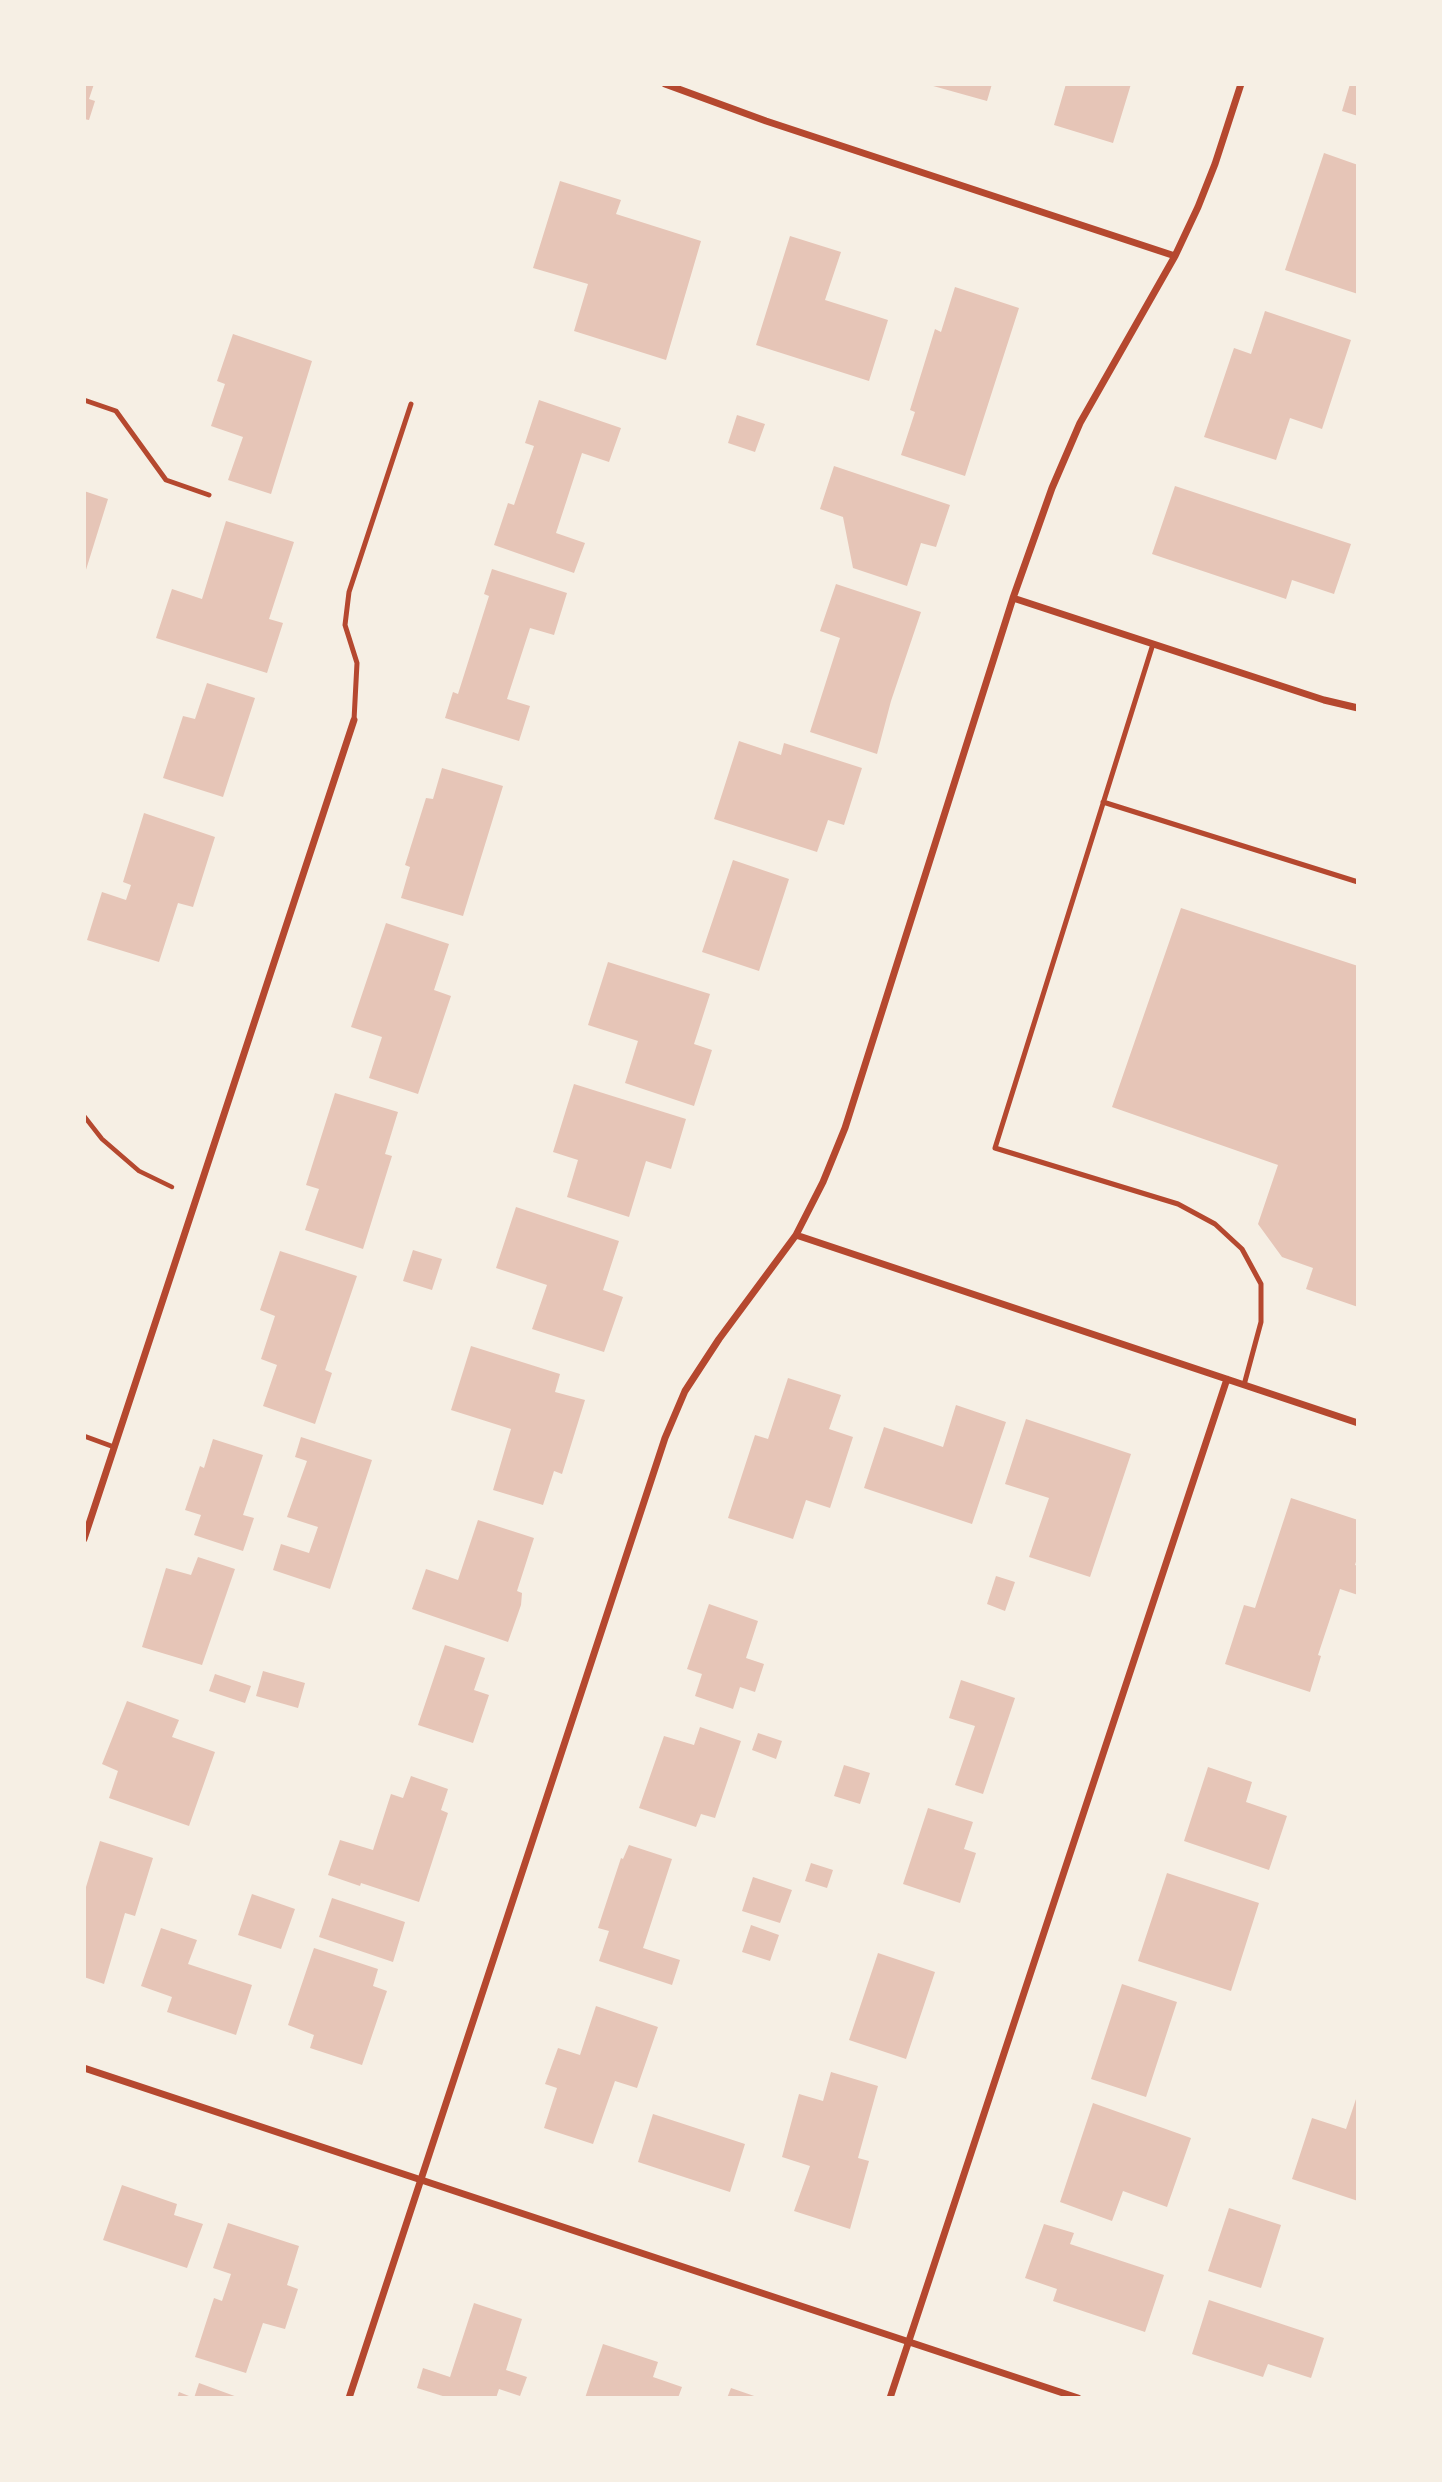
<!DOCTYPE html>
<html>
<head>
<meta charset="utf-8">
<style>
	body { margin:0 }
	#map { position:relative; width:1442px; height:2482px; overflow:hidden; background:#f6efe4; font-family:Karla,sans-serif }
	canvas { display:block }
	.frame { position:absolute; inset:0; border:86px solid #f6efe4; pointer-events:none }
</style>
</head>
<body>
<div id="map">
<canvas width="1442" height="2482"></canvas>
<div class="frame"></div>
</div>
<script>
const c = document.querySelector('canvas').getContext('2d');
c.lineJoin = 'round';
function paint(path, color) {
  c.fillStyle = color;
  c.fill(path, 'evenodd');
}
function shape(rows) {
  const path = new Path2D();
  for (const r of rows) {
    path.moveTo(r[0], r[1]);
    for (let i = 2; i < r.length; i += 2) path.lineTo(r[i], r[i + 1]);
  }
  return path;
}
function trace(path, color, width, dash) {
  c.strokeStyle = color;
  c.lineWidth = width;
  c.lineCap = dash ? 'butt' : 'round';
  c.setLineDash(dash || []);
  c.stroke(path);
}
const building = shape([
	[84,84,94,84,89,99,95,101,89,120,84,119],
	[926,84,992,84,987,101],
	[1066,84,1131,84,1113,143,1054,125],
	[1350,84,1358,84,1358,116,1342,111],
	[1324,153,1358,165,1358,294,1285,270],
	[560,181,621,200,616,214,701,241,666,360,574,331,588,284,533,268],
	[790,236,841,252,825,300,888,320,869,381,756,345],
	[955,287,1019,308,965,476,901,455,915,412,910,410,935,329,941,332],
	[1265,311,1351,340,1322,429,1290,418,1276,460,1204,437,1234,348,1251,354],
	[233,334,312,361,271,494,228,480,243,437,211,426,225,384,217,381],
	[539,400,621,428,609,462,582,453,556,533,585,543,574,573,494,545,508,503,514,505,534,446,525,443],
	[737,415,765,424,755,452,728,443],
	[834,466,950,505,936,547,921,543,907,586,853,568,843,517,820,509],
	[1175,486,1351,544,1334,594,1292,580,1286,599,1152,554],
	[84,491,108,499,85,573,84,573],
	[226,521,294,542,269,619,283,623,267,673,156,638,172,589,202,599],
	[492,569,567,593,554,635,530,628,507,699,530,706,519,741,445,718,453,692,458,694,489,596,484,594],
	[836,584,921,612,891,701,877,754,810,732,840,638,820,631],
	[207,683,255,698,223,797,163,778,183,716,195,719],
	[739,741,781,755,784,743,862,768,844,825,828,820,817,852,714,819],
	[442,768,503,786,463,916,401,898,410,867,405,865,426,798,433,799],
	[144,813,215,837,193,907,178,903,159,962,87,940,102,892,126,900,131,885,123,882],
	[733,860,789,879,759,971,702,952],
	[1181,908,1358,966,1358,1307,1306,1289,1313,1268,1282,1257,1258,1224,1278,1165,1112,1107],
	[386,923,449,944,434,990,451,996,418,1094,369,1078,382,1037,351,1027],
	[608,962,710,994,694,1044,712,1050,694,1106,625,1083,638,1041,588,1025],
	[574,1084,686,1119,671,1169,646,1161,629,1217,567,1197,578,1160,553,1152],
	[335,1093,398,1112,385,1154,392,1156,363,1249,305,1230,319,1189,306,1185],
	[516,1207,619,1241,603,1290,623,1297,604,1352,532,1329,547,1285,496,1268],
	[413,1250,442,1259,432,1290,403,1281],
	[280,1251,357,1276,325,1370,332,1373,315,1424,263,1406,277,1365,261,1359,275,1316,260,1310],
	[471,1346,560,1374,555,1392,585,1400,562,1474,554,1471,543,1505,493,1490,511,1429,451,1410],
	[788,1378,841,1395,829,1429,853,1437,830,1508,806,1500,793,1539,728,1518,755,1435,768,1439],
	[956,1405,1006,1422,972,1524,864,1488,884,1427,943,1447],
	[1026,1419,1131,1454,1090,1577,1029,1557,1049,1498,1005,1484],
	[301,1437,372,1460,330,1589,273,1570,281,1544,309,1553,318,1527,287,1517,307,1461,295,1457],
	[213,1439,263,1455,243,1515,254,1518,243,1551,194,1535,201,1515,185,1510,200,1466,204,1468],
	[1291,1498,1358,1520,1358,1555,1355,1565,1358,1566,1358,1595,1340,1589,1318,1655,1321,1656,1310,1692,1225,1664,1244,1605,1255,1608],
	[478,1520,534,1538,517,1591,522,1593,521,1605,508,1642,412,1609,426,1569,458,1580],
	[198,1557,235,1569,202,1665,142,1647,166,1568,191,1575],
	[996,1576,1015,1582,1005,1611,987,1604],
	[709,1604,758,1621,746,1658,764,1664,755,1692,740,1687,733,1709,695,1696,702,1674,687,1669],
	[445,1645,485,1658,474,1690,489,1695,473,1743,418,1725],
	[263,1671,305,1683,298,1708,256,1696],
	[215,1674,251,1686,245,1703,209,1691],
	[961,1680,1015,1698,983,1794,955,1785,975,1726,949,1718],
	[127,1701,179,1720,172,1737,215,1752,189,1826,109,1798,118,1771,102,1764],
	[700,1727,741,1741,715,1818,701,1814,696,1827,639,1808,664,1736,694,1745],
	[758,1733,782,1741,776,1759,752,1750],
	[844,1765,870,1773,860,1804,834,1796],
	[1208,1767,1252,1782,1246,1802,1287,1816,1269,1870,1184,1841],
	[411,1776,448,1789,441,1810,448,1813,419,1902,361,1883,360,1886,328,1875,340,1840,373,1850,391,1794,403,1798],
	[928,1808,973,1822,964,1849,976,1853,960,1903,903,1884],
	[100,1841,153,1858,135,1916,125,1913,104,1984,84,1977,84,1886,86,1887],
	[629,1845,672,1859,643,1948,680,1960,672,1985,599,1961,609,1931,598,1928,621,1858,623,1859],
	[811,1863,833,1870,827,1888,805,1881],
	[1167,1873,1259,1903,1231,1991,1138,1961],
	[753,1877,792,1890,780,1923,742,1911],
	[252,1894,295,1909,281,1949,238,1935],
	[332,1898,405,1922,393,1962,319,1937],
	[751,1925,779,1935,770,1961,742,1952],
	[161,1928,197,1940,188,1964,252,1985,236,2035,167,2012,172,1997,141,1986],
	[314,1948,378,1969,373,1986,387,1991,362,2065,310,2048,314,2035,288,2025],
	[878,1953,935,1972,906,2059,849,2040],
	[1122,1984,1177,2002,1146,2097,1091,2079],
	[596,2006,658,2027,637,2088,615,2081,593,2144,544,2128,557,2088,545,2084,558,2048,580,2055],
	[831,2072,878,2086,858,2158,869,2161,850,2229,794,2211,810,2166,782,2157,799,2094,823,2101],
	[1358,2093,1358,2201,1292,2179,1312,2118,1346,2129],
	[1093,2103,1191,2138,1167,2207,1123,2191,1112,2221,1060,2202],
	[653,2114,745,2144,730,2192,638,2162],
	[122,2185,177,2204,174,2215,203,2224,187,2268,103,2240],
	[1229,2208,1281,2225,1261,2288,1208,2271],
	[228,2223,299,2246,287,2285,298,2289,285,2329,263,2323,246,2373,195,2357,214,2298,222,2301,231,2274,213,2268],
	[1044,2224,1074,2233,1070,2244,1164,2275,1145,2332,1053,2301,1057,2289,1025,2278],
	[1209,2300,1324,2338,1311,2378,1268,2364,1263,2377,1192,2354],
	[474,2303,522,2319,506,2370,527,2377,520,2396,499,2389,496,2398,449,2398,417,2388,423,2368,450,2377],
	[603,2344,658,2362,653,2377,682,2387,678,2398,585,2398],
	[199,2383,240,2398,177,2398,179,2392,194,2398],
	[731,2388,760,2398,727,2398]
]);
const path = shape([
	[84,1116,102,1139,139,1171,172,1187]
]);
const service = shape([
	[84,400,116,411,166,480,209,495],
	[1153,644,995,1148,1178,1204,1215,1224,1242,1249,1261,1284,1261,1322,1244,1385],
	[354,720,357,663,345,625,349,592,411,404],
	[1103,802,1358,882],
	[84,1436,114,1447]
]);
const minor = shape([
	[665,84,766,121,1175,256],
	[1013,598,1324,700,1358,708],
	[796,1235,1358,1423],
	[84,1539,354,720],
	[84,2068,1078,2398],
	[349,2398,665,1438,685,1391,719,1339,796,1235,823,1182,845,1128,1013,598,1052,488,1080,423,1175,256,1198,207,1215,164,1241,84],
	[890,2398,1227,1379]
]);
paint(building, '#e6c5b7');
trace(path, '#b5482f', 4.5);
trace(service, '#b5482f', 5);
trace(minor, '#b5482f', 7);
</script>
</body>
</html>
